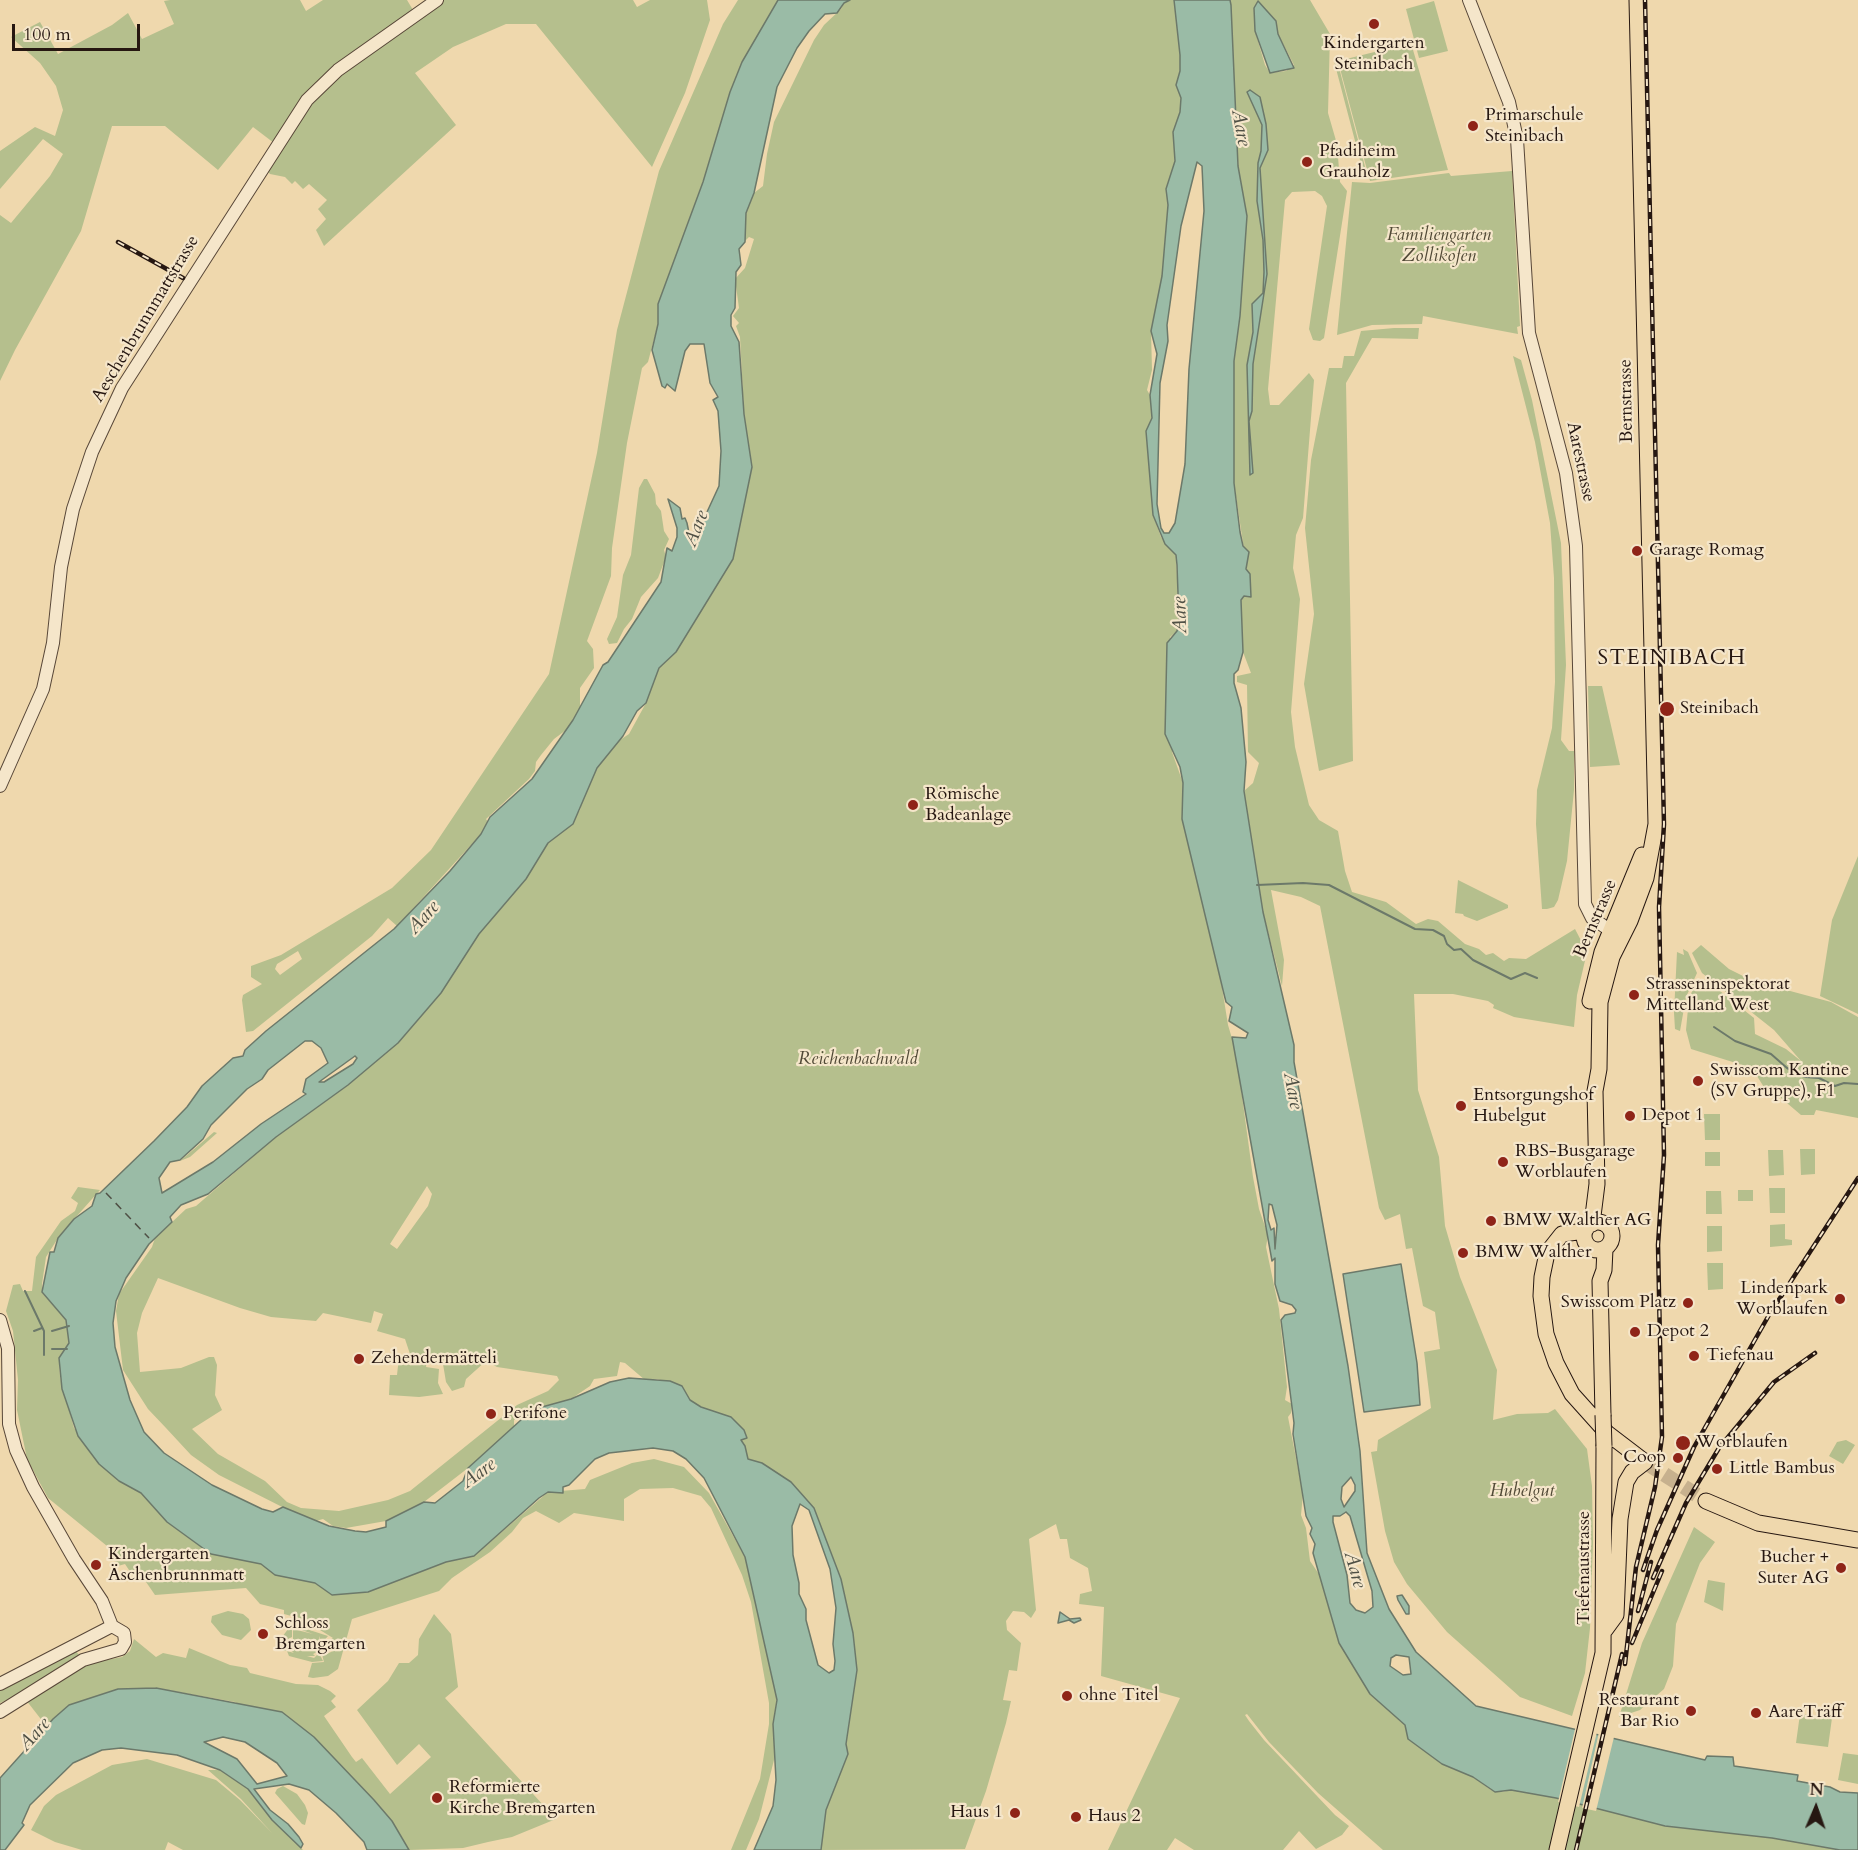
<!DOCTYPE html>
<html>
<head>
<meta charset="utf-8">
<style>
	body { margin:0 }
	#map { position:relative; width:1858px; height:1850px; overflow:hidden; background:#efd8ad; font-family:Cardo,serif }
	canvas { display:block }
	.north { position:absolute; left:1786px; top:1778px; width:60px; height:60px; -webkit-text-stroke:4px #f5e6ca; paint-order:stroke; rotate:2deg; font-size:16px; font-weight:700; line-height:24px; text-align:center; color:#261711 }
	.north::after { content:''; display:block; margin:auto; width:21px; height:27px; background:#261711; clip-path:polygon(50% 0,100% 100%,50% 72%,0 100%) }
	.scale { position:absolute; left:12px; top:24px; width:128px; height:27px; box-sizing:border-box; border:3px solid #261711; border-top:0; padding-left:8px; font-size:18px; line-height:21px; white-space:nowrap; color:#261711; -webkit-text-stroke:4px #f5e6ca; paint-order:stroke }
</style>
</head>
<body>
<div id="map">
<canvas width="1858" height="1850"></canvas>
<div class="north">N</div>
<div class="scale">100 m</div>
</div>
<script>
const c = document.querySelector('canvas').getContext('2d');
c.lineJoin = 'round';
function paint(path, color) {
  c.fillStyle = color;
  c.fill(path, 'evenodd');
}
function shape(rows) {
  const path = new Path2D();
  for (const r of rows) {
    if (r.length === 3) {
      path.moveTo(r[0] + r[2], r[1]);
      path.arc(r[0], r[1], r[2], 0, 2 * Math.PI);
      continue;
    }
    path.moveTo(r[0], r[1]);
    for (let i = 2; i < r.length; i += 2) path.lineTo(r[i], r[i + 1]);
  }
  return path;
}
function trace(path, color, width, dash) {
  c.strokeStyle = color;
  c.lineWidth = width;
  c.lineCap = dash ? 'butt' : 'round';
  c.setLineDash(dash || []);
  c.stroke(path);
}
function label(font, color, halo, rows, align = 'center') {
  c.font = font + ' Cardo,serif';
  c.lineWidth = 4.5;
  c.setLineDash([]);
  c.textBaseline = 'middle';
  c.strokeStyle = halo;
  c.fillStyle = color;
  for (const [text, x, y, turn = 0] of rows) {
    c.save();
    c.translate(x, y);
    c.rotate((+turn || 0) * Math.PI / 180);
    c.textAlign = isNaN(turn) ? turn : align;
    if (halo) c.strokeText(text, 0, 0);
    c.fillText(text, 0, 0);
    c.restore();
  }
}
const green = shape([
	[170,0,300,0,306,11,323,0,407,0,413,10,336,68,274,143,253,127,218,170,165,126,112,126,81,231,15,350,0,381,0,215,11,223,50,176,63,154,43,139,0,189,0,151,35,127,55,136,63,110,56,86,40,63,11,37,40,22,58,54,112,25,128,13,142,39,174,24,164,1],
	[444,0,633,0,637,7,650,0,707,0,710,20,685,93,652,167,536,24,506,24,453,47,415,73,456,125,324,246,316,230,326,219,318,209,327,200,309,184,303,189,295,181,292,184,285,177,270,174,266,170,316,94,414,19],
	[738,0,778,0,742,62,730,92,703,182,658,304,658,324,648,362,642,368,627,443,612,548,611,576,587,641,593,649,594,668,580,688,580,709,566,730,554,739,541,755,536,762,535,771,529,779,486,819,488,822,481,834,397,926,388,918,372,936,253,1031,246,1032,242,1000,243,995,262,984,251,977,251,966,281,955,392,888,431,850,549,674,597,453,617,330,659,171,723,24],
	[298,951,302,959,280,975,275,969,277,964],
	[850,0,1174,0,1180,55,1180,71,1176,85,1181,98,1180,112,1173,132,1175,162,1166,189,1168,205,1162,276,1151,331,1152,370,1147,390,1150,395,1152,418,1146,432,1153,515,1161,537,1176,555,1179,622,1177,631,1170,637,1172,752,1183,783,1182,819,1199,884,1220,975,1228,1025,1236,1052,1253,1177,1259,1209,1268,1235,1266,1247,1279,1309,1287,1387,1285,1400,1292,1404,1291,1413,1288,1417,1303,1494,1301,1515,1306,1528,1310,1561,1323,1580,1339,1643,1370,1694,1405,1725,1408,1739,1442,1764,1473,1777,1491,1790,1502,1792,1511,1790,1556,1798,1665,1826,1772,1838,1840,1850,1383,1850,1318,1793,1269,1742,1247,1714,1245,1715,1249,1721,1264,1740,1335,1815,1349,1826,1342,1835,1316,1849,1299,1831,1283,1850,1194,1850,1175,1838,1167,1850,1108,1850,1180,1698,1101,1676,1104,1607,1079,1604,1080,1594,1092,1591,1088,1568,1070,1558,1067,1539,1060,1539,1056,1524,1029,1539,1036,1610,1031,1618,1024,1612,1013,1611,1006,1621,1007,1630,1021,1643,1017,1671,1009,1670,1003,1700,1011,1701,1006,1723,986,1791,965,1849,821,1850,826,1810,848,1754,846,1744,857,1670,853,1633,841,1579,814,1508,791,1482,765,1465,748,1459,745,1446,741,1440,746,1438,731,1417,701,1407,690,1400,681,1386,657,1379,645,1380,625,1363,620,1362,617,1376,594,1379,590,1386,571,1399,548,1407,532,1409,514,1420,514,1426,481,1458,424,1502,386,1521,346,1528,333,1526,323,1519,316,1521,302,1517,219,1475,191,1455,166,1428,148,1409,123,1370,116,1311,119,1294,152,1247,155,1238,186,1209,196,1206,276,1137,348,1085,398,1043,441,993,479,934,526,879,548,843,565,830,580,810,584,792,597,768,617,742,629,734,646,703,659,668,676,652,733,559,752,467,744,414,740,337,736,326,739,323,733,316,739,308,735,279,745,268,754,239,749,237,745,241,746,213,754,193,763,186,767,154,774,122,814,40,824,25,841,9,844,3],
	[427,1186,432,1194,428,1206,397,1249,390,1244],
	[158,1278,240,1308,271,1317,316,1321,323,1313,371,1323,374,1311,383,1314,377,1331,405,1339,411,1357,425,1359,411,1360,399,1357,397,1375,390,1375,389,1395,419,1397,443,1394,438,1383,439,1369,426,1367,427,1359,442,1358,446,1382,452,1391,464,1387,466,1379,486,1361,497,1367,557,1376,559,1380,548,1391,517,1405,410,1491,388,1500,339,1511,301,1508,287,1502,265,1481,218,1454,192,1429,222,1410,215,1395,217,1365,214,1357,209,1357,181,1368,140,1372,137,1333,142,1313],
	[1230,0,1310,0,1330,34,1328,113,1337,144,1340,182,1347,191,1324,338,1320,341,1313,340,1309,329,1327,206,1322,196,1315,191,1292,192,1285,200,1268,389,1270,405,1279,405,1309,373,1314,380,1303,518,1296,535,1293,568,1300,599,1291,712,1295,747,1309,805,1319,820,1338,831,1345,871,1352,892,1386,902,1416,924,1428,919,1438,921,1465,944,1479,949,1486,955,1493,953,1504,961,1509,958,1526,959,1575,929,1587,952,1577,995,1574,1027,1514,1017,1493,1008,1494,1005,1488,1001,1453,994,1414,994,1418,1090,1439,1157,1445,1226,1460,1277,1497,1370,1493,1420,1517,1414,1548,1413,1555,1409,1587,1449,1592,1486,1593,1543,1590,1628,1585,1673,1572,1716,1520,1697,1447,1632,1407,1584,1394,1562,1385,1531,1371,1452,1377,1451,1378,1440,1431,1408,1424,1352,1440,1349,1435,1312,1423,1306,1412,1248,1406,1249,1400,1214,1385,1220,1379,1208,1320,906,1301,897,1271,890,1284,960,1282,986,1263,912,1244,791,1253,783,1259,763,1248,752,1247,685,1237,682,1237,676,1251,673,1243,652,1241,600,1243,596,1251,596,1234,483,1234,361,1240,316,1247,216,1238,166],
	[1258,1,1276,21,1278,34,1294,65,1286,71,1270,73,1265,65,1255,31,1254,9],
	[1434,1,1448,51,1419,58,1406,9],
	[1411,43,1448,170,1370,181,1338,61],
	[1337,60,1368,178,1365,179,1334,61],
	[1512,171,1520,326,1517,327,1518,334,1423,316,1422,324,1372,325,1337,335,1352,182,1370,183,1449,173,1451,176],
	[1394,328,1419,328,1418,339,1372,338,1346,383,1353,761,1319,771,1304,684,1314,614,1305,528,1311,460,1329,368,1342,368,1344,356,1354,356,1361,331],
	[1513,356,1521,360,1532,400,1561,543,1566,665,1561,740,1569,751,1574,751,1574,790,1567,861,1558,900,1554,907,1547,909,1542,909,1536,824,1537,790,1552,728,1555,682,1554,578,1550,523,1535,442],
	[644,479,647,479,655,494,656,504,661,511,664,531,669,539,664,550,666,557,658,578,641,597,632,619,624,629,617,643,609,644,607,639,617,617,623,575,631,555,639,488],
	[1588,686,1602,686,1620,765,1590,767],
	[1858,856,1858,1014,1820,996,1832,920],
	[1458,880,1508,905,1508,908,1477,921,1464,916,1463,914,1455,913],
	[1701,945,1729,969,1753,981,1831,1002,1858,1017,1858,1118,1816,1110,1814,1115,1801,1115,1774,1092,1767,1092,1752,1068,1691,1049,1686,1030,1689,998,1696,983,1706,980,1754,1018,1755,1034,1786,1049,1801,1061,1774,1030,1702,973,1692,953],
	[1683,949,1688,952,1697,973,1686,997,1680,1031,1675,1029,1674,1013,1677,952,1684,955],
	[1704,1114,1720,1114,1720,1140,1705,1140],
	[214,1132,217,1133,190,1157,180,1161],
	[1800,1149,1815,1149,1815,1174,1801,1175],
	[1768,1150,1783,1150,1784,1175,1769,1176],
	[1705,1152,1720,1152,1720,1166,1705,1166],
	[78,1187,100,1190,60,1235,46,1257,42,1284,42,1293,66,1320,69,1343,59,1358,60,1377,74,1428,119,1481,141,1493,167,1522,211,1554,261,1564,275,1575,315,1583,332,1595,368,1592,446,1562,474,1556,548,1492,585,1489,590,1480,632,1463,654,1459,684,1467,709,1493,745,1557,777,1700,773,1724,775,1756,759,1819,746,1850,731,1850,760,1779,769,1724,769,1703,751,1602,742,1575,711,1508,701,1496,673,1488,640,1489,624,1499,624,1521,574,1513,559,1523,536,1511,523,1518,512,1532,490,1552,452,1578,439,1591,352,1619,338,1669,328,1676,313,1678,308,1677,312,1663,324,1662,321,1651,325,1655,333,1651,333,1647,329,1643,323,1644,333,1638,320,1630,292,1622,291,1620,320,1626,321,1624,284,1614,284,1610,260,1604,246,1588,155,1595,144,1579,137,1582,125,1564,118,1566,107,1546,48,1498,27,1459,17,1410,18,1380,13,1331,6,1311,13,1285,20,1284,23,1291,32,1291,36,1257,61,1221,75,1211,78,1203,71,1198],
	[1769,1188,1785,1188,1785,1213,1770,1213],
	[1738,1190,1753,1190,1753,1201,1738,1201],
	[1706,1191,1721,1191,1722,1214,1706,1214],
	[1785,1224,1785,1239,1792,1240,1792,1245,1770,1247,1770,1225],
	[1707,1226,1722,1226,1722,1251,1707,1252],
	[1707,1263,1723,1263,1723,1289,1708,1290],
	[1846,1440,1855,1445,1843,1464,1829,1456,1837,1442],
	[1694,1527,1715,1542,1700,1563,1676,1624,1673,1666,1664,1689,1640,1710,1619,1717,1642,1643],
	[1708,1580,1725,1583,1723,1611,1704,1602],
	[228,1611,243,1614,249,1619,251,1630,241,1640,222,1635,211,1622,212,1616],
	[434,1614,451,1634,458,1687,445,1698,556,1819,512,1837,488,1842,463,1848,409,1850,374,1800,344,1770,235,1702,156,1688,118,1689,53,1719,47,1727,26,1700,85,1664,122,1657,130,1651,134,1639,156,1657,163,1653,186,1658,189,1648,230,1665,247,1668,250,1673,296,1684,318,1685,330,1691,336,1696,331,1701,336,1707,324,1716,352,1757,356,1762,362,1758,390,1794,431,1757,419,1744,397,1765,357,1710,388,1681,399,1663,409,1663,418,1655,419,1639],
	[292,1624,292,1637,288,1639,290,1642,289,1647,293,1640,293,1629,313,1634,293,1627,294,1625,328,1636,322,1643,319,1636,320,1643,315,1647,317,1652,313,1654,315,1656,307,1656,314,1658,319,1653,323,1661,312,1662,289,1656,287,1651,294,1653,290,1650,283,1651,282,1637],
	[75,1650,81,1657,20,1694,0,1703,0,1690],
	[1800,1714,1832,1718,1828,1747,1796,1743],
	[1843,1753,1858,1755,1858,1784,1838,1780],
	[147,1759,216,1780,240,1800,272,1833,241,1799,208,1770,220,1770,248,1789,272,1820,303,1850,183,1850,168,1842,165,1850,82,1850,55,1842,31,1830,44,1806,56,1795,112,1765],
	[283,1786,297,1794,305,1805,308,1813,305,1825,302,1824,275,1793,277,1789]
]);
const water = shape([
	[778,0,850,0,844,3,837,13,825,14,809,31,797,48,777,87,754,193,746,213,745,242,739,249,741,265,736,272,735,308,731,315,731,326,739,342,744,414,752,467,733,559,676,652,659,668,646,703,637,711,623,736,597,768,573,824,548,843,526,879,479,934,441,993,398,1043,348,1085,276,1137,208,1194,181,1205,170,1217,172,1222,149,1244,126,1278,116,1301,113,1323,115,1347,130,1400,144,1432,164,1453,212,1485,262,1509,273,1512,283,1507,329,1526,355,1531,366,1532,386,1527,386,1521,424,1502,435,1503,463,1481,468,1468,522,1419,542,1407,571,1399,610,1382,629,1378,670,1381,682,1386,690,1400,701,1407,731,1417,744,1430,747,1438,741,1440,745,1446,748,1459,762,1463,791,1482,814,1508,841,1579,853,1633,857,1670,846,1744,848,1754,826,1810,821,1850,754,1850,773,1806,776,1780,773,1724,777,1700,745,1557,704,1478,686,1459,673,1451,653,1448,609,1453,595,1459,569,1485,563,1487,563,1493,548,1492,539,1498,474,1556,446,1562,368,1592,332,1595,315,1583,275,1575,261,1564,211,1554,167,1522,141,1493,119,1481,99,1464,78,1436,62,1389,59,1358,69,1343,66,1320,42,1292,50,1252,54,1252,58,1238,74,1219,92,1206,96,1194,100,1193,154,1141,187,1107,202,1086,233,1058,243,1056,245,1050,266,1031,394,929,450,871,481,834,490,817,532,779,573,720,603,665,608,662,661,582,667,548,672,551,677,537,677,528,668,499,680,508,682,519,685,518,687,523,690,538,707,512,719,486,721,451,718,411,713,400,718,397,710,383,704,344,690,344,685,351,675,391,667,384,665,388,662,386,652,350,658,324,658,304,703,182,730,92,742,62,778,0],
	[305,1041,312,1041,321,1048,328,1063,306,1079,303,1092,306,1094,261,1124,213,1162,162,1193,159,1178,170,1162,180,1160,203,1139,211,1125,247,1089,262,1079,268,1070,305,1041],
	[355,1056,357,1058,353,1064,324,1082,319,1082,355,1056],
	[800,1504,809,1510,830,1569,836,1608,833,1644,835,1661,834,1670,829,1673,818,1665,806,1620,806,1609,799,1594,799,1583,793,1555,792,1526,800,1504],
	[1174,0,1230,0,1231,5,1238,166,1247,216,1240,316,1234,361,1234,483,1240,532,1243,546,1249,552,1246,569,1250,574,1251,597,1244,596,1241,600,1243,652,1238,670,1234,674,1234,683,1241,708,1246,762,1244,791,1263,912,1294,1045,1294,1062,1348,1366,1360,1451,1367,1553,1389,1609,1416,1652,1476,1706,1705,1760,1707,1756,1733,1757,1734,1766,1798,1775,1797,1781,1830,1787,1840,1792,1858,1793,1858,1850,1840,1850,1772,1838,1665,1826,1556,1798,1511,1790,1495,1792,1473,1777,1442,1764,1408,1739,1405,1725,1370,1694,1339,1643,1313,1553,1315,1544,1310,1534,1312,1528,1306,1516,1293,1434,1294,1423,1281,1320,1285,1315,1295,1313,1296,1310,1292,1305,1280,1301,1275,1284,1275,1258,1272,1261,1232,1037,1246,1038,1248,1033,1229,1021,1232,1007,1226,1002,1223,990,1182,819,1183,783,1180,767,1165,734,1167,643,1177,631,1179,622,1177,565,1176,555,1165,544,1153,515,1146,431,1152,418,1150,395,1157,354,1151,331,1162,276,1168,205,1166,189,1175,161,1173,132,1180,112,1181,98,1176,85,1180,71,1180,55,1174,0],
	[1197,162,1202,166,1204,211,1189,369,1185,464,1175,523,1169,533,1164,533,1161,528,1157,504,1160,383,1168,341,1167,325,1181,226,1197,162],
	[1269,1204,1272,1205,1277,1225,1275,1249,1274,1228,1271,1230,1268,1220,1269,1204],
	[1351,1477,1355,1485,1355,1491,1344,1507,1341,1499,1342,1487,1351,1477],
	[1346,1512,1350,1516,1372,1591,1373,1607,1365,1613,1356,1610,1350,1603,1347,1575,1333,1522,1333,1516,1340,1516,1346,1512],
	[1396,1655,1409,1657,1411,1674,1403,1675,1390,1666,1391,1658,1396,1655],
	[1258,1,1276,21,1278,34,1294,68,1270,73,1255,31,1254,8,1258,1],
	[1250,90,1260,97,1266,124,1268,150,1260,168,1267,274,1253,364,1252,411,1249,421,1253,473,1250,475,1247,365,1253,332,1252,304,1263,293,1264,272,1263,240,1257,201,1258,163,1261,151,1262,125,1247,92,1250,90],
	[1401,1264,1417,1363,1420,1405,1364,1412,1343,1274,1401,1264],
	[1402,1595,1409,1606,1409,1614,1406,1614,1398,1600,1397,1596,1402,1595],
	[1060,1612,1070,1619,1080,1618,1081,1620,1074,1623,1069,1620,1058,1623,1060,1612],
	[156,1688,282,1712,314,1737,374,1800,392,1821,409,1850,367,1850,364,1842,336,1813,309,1790,289,1784,254,1789,270,1810,288,1824,299,1837,303,1844,301,1848,272,1820,248,1789,220,1770,177,1755,121,1748,102,1750,73,1763,30,1805,22,1823,24,1825,5,1850,0,1850,0,1778,53,1719,69,1705,118,1689,156,1688],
	[223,1737,245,1742,277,1763,287,1776,257,1784,237,1759,204,1742,223,1737]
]);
const pier = shape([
	[1576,1725,1597,1732,1579,1807,1558,1802],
	[1599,1732,1614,1737,1596,1811,1582,1808]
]);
const stream = shape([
	[1257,885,1303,883,1329,885,1415,929,1433,930,1444,936,1447,944,1454,950,1461,949,1473,960,1511,979,1525,973,1537,978],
	[1714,1027,1735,1041,1771,1054,1787,1068,1805,1077,1819,1078,1835,1086,1844,1083,1858,1084],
	[25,1291,44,1331,44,1355],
	[34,1331,42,1328],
	[52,1331,69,1326],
	[52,1349,67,1349]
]);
const ferry = shape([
	[106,1193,149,1238]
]);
const primaryTunnel = shape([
	[1645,1462,1706,1501]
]);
const tertiary = shape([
	[1469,0,1509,102,1517,139,1529,333,1566,473,1576,546,1585,904,1592,918,1611,931],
	[0,786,43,689,53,643,61,567,73,509,92,452,122,388,307,100,338,70,437,0],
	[0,1320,8,1348,9,1424,16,1450,33,1487,74,1559,102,1601,112,1626],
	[0,1684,112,1626],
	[0,1712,83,1660,121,1649,125,1642,124,1633,112,1626]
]);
const primary = shape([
	[1590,1001,1602,952,1642,855],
	[1598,1236,14],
	[1592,1224,1597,1184,1595,1091,1599,1069,1600,1002,1612,957,1630,921,1646,878,1656,824,1637,0],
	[1585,1231,1562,1234,1547,1253,1542,1277,1541,1296,1546,1334,1556,1363,1572,1394,1607,1433,1645,1462,1632,1472,1626,1482,1620,1519,1616,1615,1605,1630],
	[1603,1415,1600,1281,1604,1270,1605,1249],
	[1706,1501,1758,1523,1858,1540],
	[1557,1850,1603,1653,1604,1446]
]);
const rail = shape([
	[118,242,183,278],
	[1643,1570,1657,1530,1694,1447,1769,1315,1858,1178],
	[1653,1578,1686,1503,1719,1448,1774,1382,1815,1353],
	[1638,1611,1651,1562],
	[1632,1643,1662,1571],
	[1625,1664,1636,1567,1655,1487,1662,1437,1658,1245,1664,1155,1659,907,1664,824,1645,0],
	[1576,1850,1622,1654]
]);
const primaryBridge = shape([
	[1603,1415,1604,1446]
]);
const markers = [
	[1374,24,6,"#8f2418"],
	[1473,126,6,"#8f2418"],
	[1307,162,6,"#8f2418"],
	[1637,551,6,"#8f2418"],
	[1667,709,8,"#8f2418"],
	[913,805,6,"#8f2418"],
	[1634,995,6,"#8f2418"],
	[1698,1081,6,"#8f2418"],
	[1461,1106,6,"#8f2418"],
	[1630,1116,6,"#8f2418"],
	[1503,1162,6,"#8f2418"],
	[1491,1221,6,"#8f2418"],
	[1463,1253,6,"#8f2418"],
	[1840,1299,6,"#8f2418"],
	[1688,1303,6,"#8f2418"],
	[1635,1332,6,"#8f2418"],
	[1694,1356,6,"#8f2418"],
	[359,1359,6,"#8f2418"],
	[491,1414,6,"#8f2418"],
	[1683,1443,8,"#8f2418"],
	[1678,1458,6,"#8f2418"],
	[1717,1469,6,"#8f2418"],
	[96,1565,6,"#8f2418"],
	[1841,1568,6,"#8f2418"],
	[263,1634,6,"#8f2418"],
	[1067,1696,6,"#8f2418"],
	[1691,1711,6,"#8f2418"],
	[1756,1713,6,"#8f2418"],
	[437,1798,6,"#8f2418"],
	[1015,1813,6,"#8f2418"],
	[1076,1817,6,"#8f2418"]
];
const poiNames = [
	["Kindergarten",1374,44,"center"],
	["Steinibach",1374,65,"center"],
	["Primarschule",1485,116],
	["Steinibach",1485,137],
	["Pfadiheim",1319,152],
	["Grauholz",1319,173],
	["Garage Romag",1649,551],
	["Steinibach",1680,709],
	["Römische",925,795],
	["Badeanlage",925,816],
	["Strasseninspektorat",1646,985],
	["Mittelland West",1646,1006],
	["Swisscom Kantine",1710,1071],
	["(SV Gruppe), F1",1710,1092],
	["Entsorgungshof",1473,1096],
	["Hubelgut",1473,1117],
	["Depot 1",1642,1116],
	["RBS-Busgarage",1515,1152],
	["Worblaufen",1515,1173],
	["BMW Walther AG",1503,1221],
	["BMW Walther",1475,1253],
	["Lindenpark",1828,1289,"right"],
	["Worblaufen",1828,1310,"right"],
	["Swisscom Platz",1676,1303,"right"],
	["Depot 2",1647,1332],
	["Tiefenau",1706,1356],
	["Zehendermätteli",371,1359],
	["Perifone",503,1414],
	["Worblaufen",1696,1443],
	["Coop",1666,1458,"right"],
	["Little Bambus",1729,1469],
	["Kindergarten",108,1555],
	["Äschenbrunnmatt",108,1576],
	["Bucher +",1829,1558,"right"],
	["Suter AG",1829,1579,"right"],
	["Schloss",275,1624],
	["Bremgarten",275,1645],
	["ohne Titel",1079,1696],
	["Restaurant",1679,1701,"right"],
	["Bar Rio",1679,1722,"right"],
	["AareTräff",1768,1713],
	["Reformierte",449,1788],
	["Kirche Bremgarten",449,1809],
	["Haus 1",1003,1813,"right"],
	["Haus 2",1088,1817]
];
const parkNames = [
	["Familiengarten",1439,236],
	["Zollikofen",1439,257],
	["Reichenbachwald",858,1060],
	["Hubelgut",1522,1492]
];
const streetNames = [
	["Aeschenbrunnmattstrasse",146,319,-59],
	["Bernstrasse",1627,401,-91],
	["Aarestrasse",1580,462,78],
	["Bernstrasse",1596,919,-67],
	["Tiefenaustrasse",1585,1568,-90]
];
const waterNames = [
	["Aare",1240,128,79],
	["Aare",697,529,-69],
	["Aare",1181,615,-92],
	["Aare",424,918,-48],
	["Aare",1292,1091,79],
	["Aare",479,1474,-36],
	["Aare",1354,1570,74],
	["Aare",35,1735,-49]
];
const quarterNames = [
	["STEINIBACH",1672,659]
];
paint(green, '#b5bf8d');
paint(water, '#9abba6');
trace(water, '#6c796a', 1.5);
paint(pier, '#efd8ad');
trace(stream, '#6c796a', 2);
trace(ferry, '#4f5045', 1.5, [8, 6]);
trace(primaryTunnel, '#c7b18e', 15, [15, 8]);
trace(tertiary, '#584738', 14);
trace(primary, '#261711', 17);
trace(tertiary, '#f5e6ca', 12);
trace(primary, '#efd8ad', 15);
trace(rail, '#261711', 4.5);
trace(rail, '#f5e6ca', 2, [7]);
trace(primaryBridge, '#261711', 17, []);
trace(primaryBridge, '#efd8ad', 15);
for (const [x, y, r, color] of markers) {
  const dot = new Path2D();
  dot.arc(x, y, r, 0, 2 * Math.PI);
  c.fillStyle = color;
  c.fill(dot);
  trace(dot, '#f5e6ca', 2);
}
label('18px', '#261711', '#f5e6ca', poiNames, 'left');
label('italic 18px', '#514936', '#f5e6ca', parkNames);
label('18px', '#261711', '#f5e6ca', streetNames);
label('italic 20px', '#4f5045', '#f5e6ca', waterNames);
c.letterSpacing = '1.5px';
label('21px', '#261711', '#f5e6ca', quarterNames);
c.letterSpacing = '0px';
</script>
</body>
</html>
